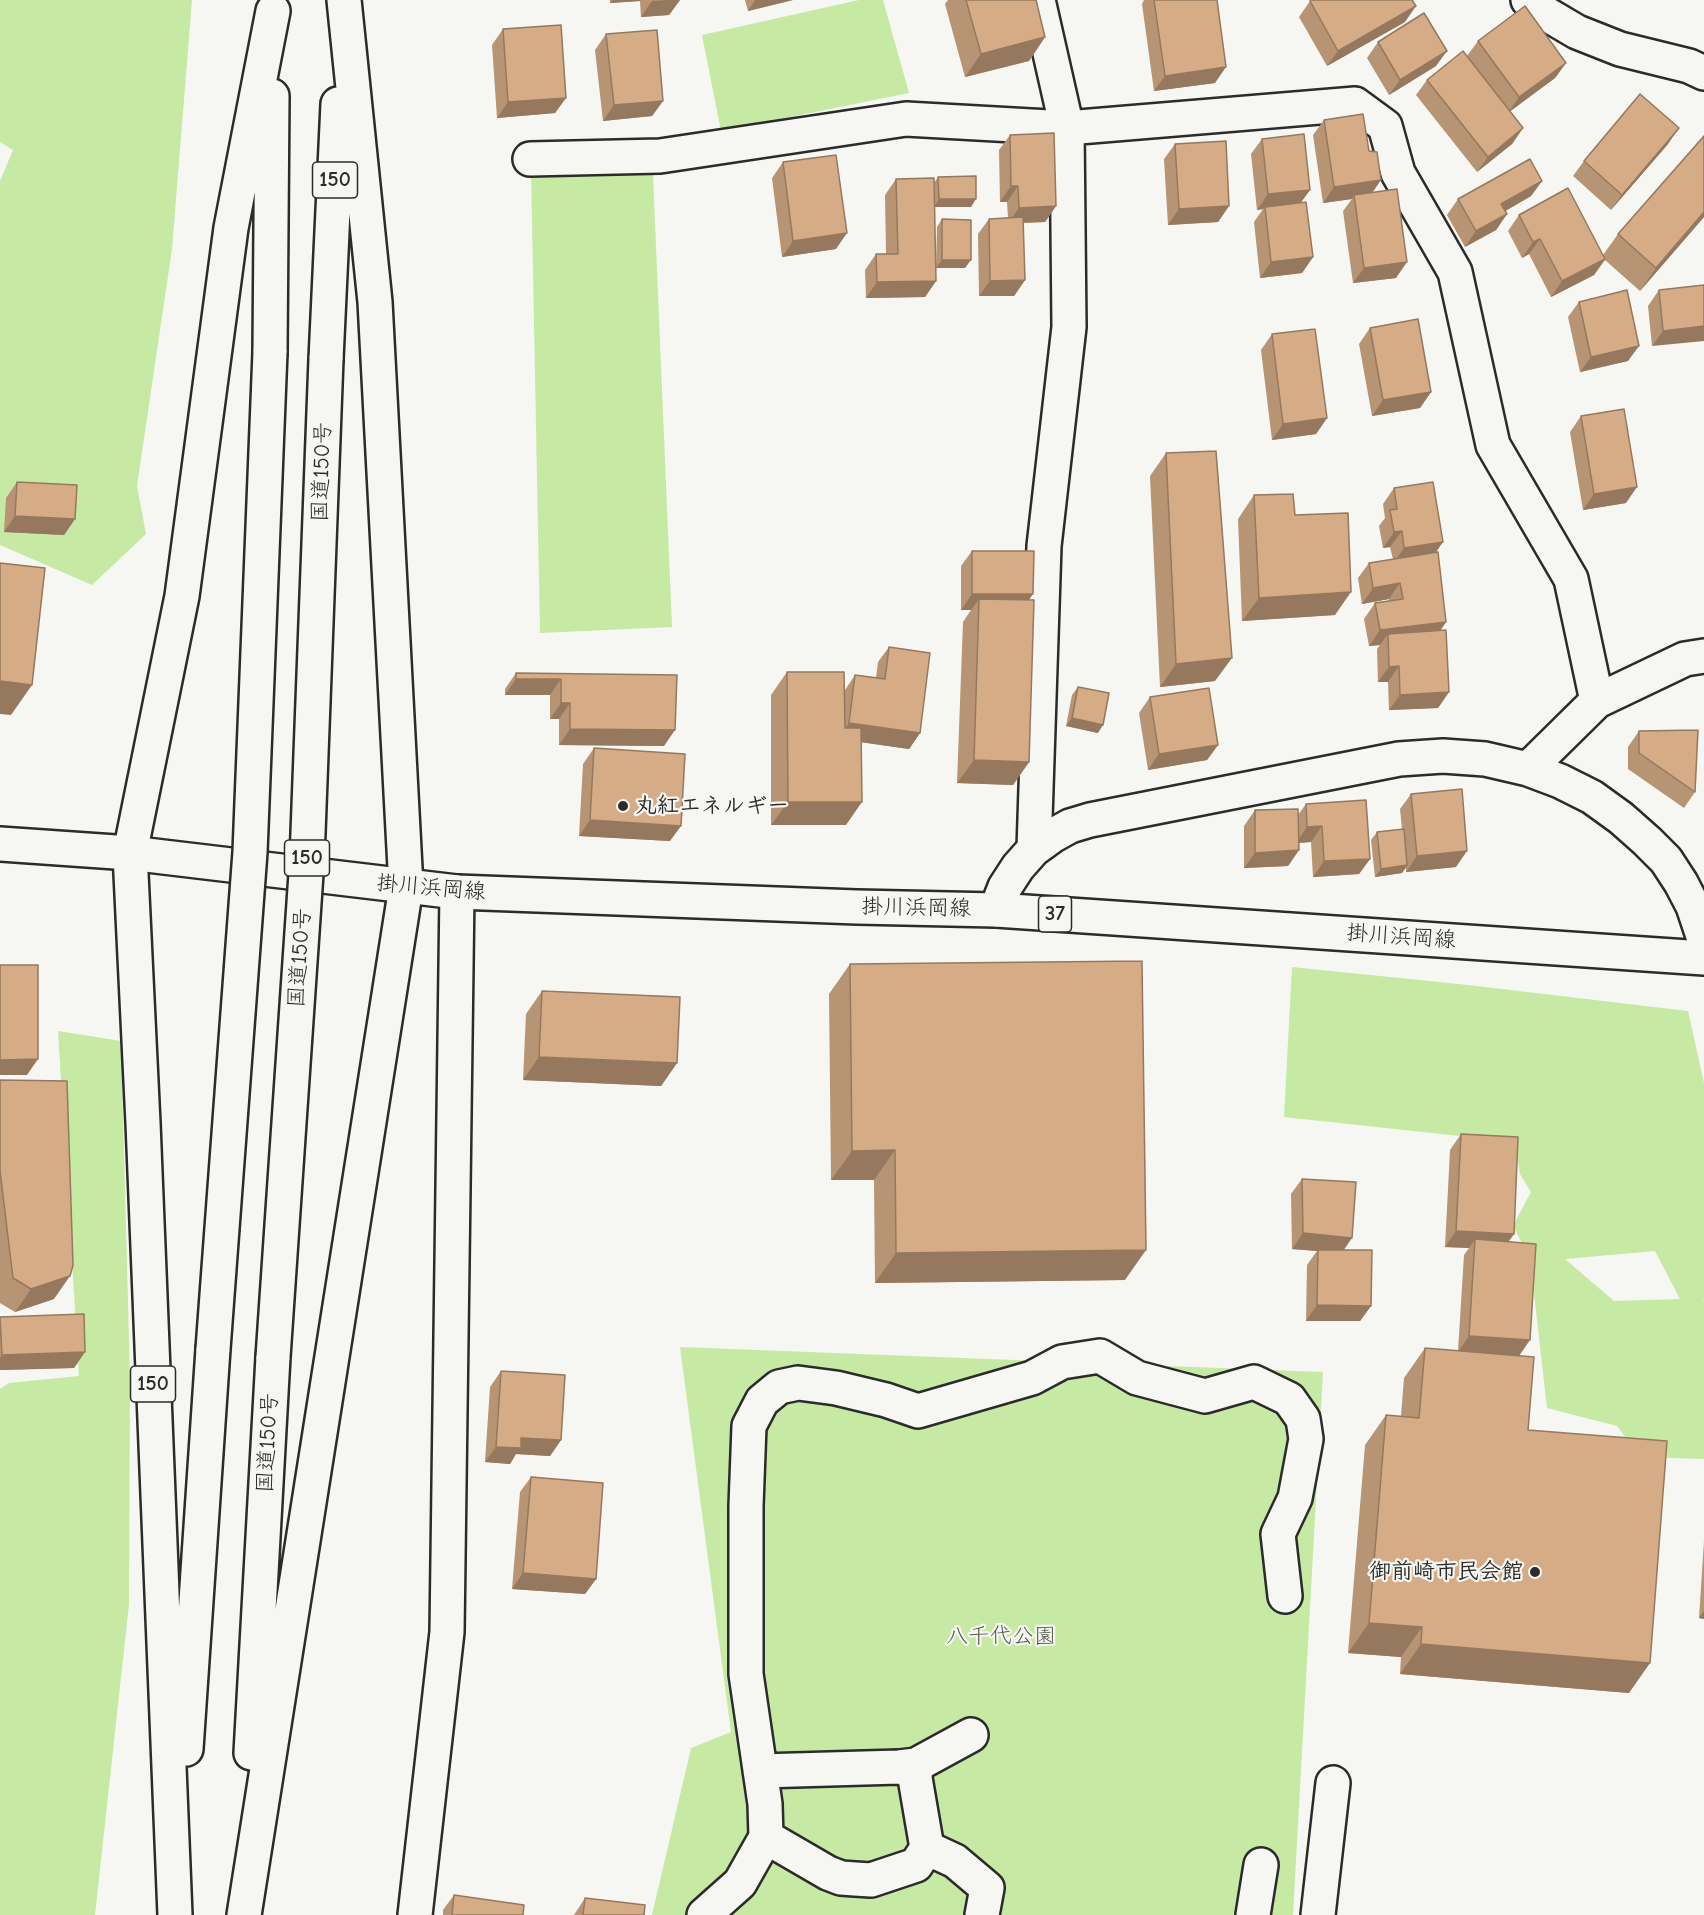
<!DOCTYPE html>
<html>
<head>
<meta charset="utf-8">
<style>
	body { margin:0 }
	canvas { display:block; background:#f6f6f2 }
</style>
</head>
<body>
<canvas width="1704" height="1915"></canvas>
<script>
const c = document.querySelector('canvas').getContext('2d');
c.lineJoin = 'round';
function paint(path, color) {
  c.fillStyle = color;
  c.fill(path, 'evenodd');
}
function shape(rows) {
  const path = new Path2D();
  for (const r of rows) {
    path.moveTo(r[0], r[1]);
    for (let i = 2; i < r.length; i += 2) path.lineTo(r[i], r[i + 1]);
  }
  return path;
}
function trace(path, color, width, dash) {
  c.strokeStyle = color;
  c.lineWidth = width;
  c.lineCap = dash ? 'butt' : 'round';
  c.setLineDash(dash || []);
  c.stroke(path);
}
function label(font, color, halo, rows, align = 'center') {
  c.font = font + ' "Comic Neue","Klee One",sans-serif';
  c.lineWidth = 4.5;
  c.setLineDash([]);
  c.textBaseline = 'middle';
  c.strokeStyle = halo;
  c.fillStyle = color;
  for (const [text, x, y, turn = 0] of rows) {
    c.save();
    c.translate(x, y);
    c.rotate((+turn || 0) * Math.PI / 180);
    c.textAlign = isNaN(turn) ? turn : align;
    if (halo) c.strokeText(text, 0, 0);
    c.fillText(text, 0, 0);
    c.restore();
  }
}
const green = shape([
	[0,0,192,0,172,249,137,486,146,534,92,585,0,545,0,181,13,150,0,142],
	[859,0,883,0,909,93,721,131,702,35],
	[531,169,653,175,672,627,540,633],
	[1292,967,1468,985,1688,1011,1704,1083,1704,1300,1702,1300,1704,1301,1704,1459,1640,1457,1617,1426,1547,1408,1530,1258,1513,1226,1531,1192,1520,1174,1515,1142,1284,1117],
	[1655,1251,1680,1299,1614,1301,1565,1259],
	[58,1031,121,1041,130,1378,129,1604,95,1915,0,1915,0,1389,9,1383,79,1376],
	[680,1347,1323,1372,1293,1915,652,1915,691,1748,731,1732]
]);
const minor = shape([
	[1528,0,1538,9,1577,32,1620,49,1689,66,1704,73],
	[530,159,660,156,906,119,1067,128,1355,104,1385,126,1398,173,1455,272,1493,445,1571,579,1597,701],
	[1528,769,1597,701,1685,659,1704,656],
	[0,844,130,853],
	[1034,849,1044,546,1069,327,1067,128,1038,0],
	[996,910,1005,887,1018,867,1034,849,1052,836,1070,826,1090,820,1399,759,1443,756,1485,759,1528,769,1560,781,1592,797,1621,818,1647,841,1666,860,1681,883,1693,906,1704,939],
	[916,1765,971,1735],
	[760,1771,899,1767,916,1765,915,1778,927,1848,955,1861,987,1888,982,1915],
	[766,1837,828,1873,841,1878,855,1879,871,1880,916,1865,927,1848],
	[415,1915,447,1632,457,892],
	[704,1915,740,1883,766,1837,765,1804,746,1674,746,1506,749,1426,762,1401,779,1387,798,1383,836,1388,886,1400,918,1411,1032,1378,1062,1362,1100,1356,1137,1378,1205,1396,1254,1382,1289,1399,1303,1419,1306,1439,1295,1498,1278,1534,1285,1596],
	[1253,1915,1261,1865],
	[1318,1915,1333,1783]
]);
const major = shape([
	[130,853,457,892,857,907,996,910,1704,958]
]);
const highway = shape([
	[270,352,272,96],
	[326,359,338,104],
	[186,1749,213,1349],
	[251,1753,273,1357],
	[175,1915,143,1123,130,853,182,596,231,228,273,11],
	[244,1915,406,887,375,302,344,0]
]);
const highwayBridge = shape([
	[213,1349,250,852,270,352],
	[273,1357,307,859,326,359]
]);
const wall = shape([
	[610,0,680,0,669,15,641,17,640,1,610,3],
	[745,0,793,0,748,11],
	[948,0,1036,0,1045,37,1029,61,965,77,945,4],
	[1144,0,1217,0,1215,83,1154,91,1142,4],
	[1310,1,1405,22,1327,66,1299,17],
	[503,29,566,98,555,113,497,118,492,45],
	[606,34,663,101,652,116,603,121,595,50],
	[1478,41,1566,63,1555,78,1510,111,1523,128,1512,144,1477,172,1416,95,1427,80,1467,56],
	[1378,42,1436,66,1389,95,1367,58],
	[1324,120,1372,193,1396,278,1353,283,1343,211,1352,199,1323,203,1313,135],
	[1010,135,1056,206,1045,222,1023,223,1025,280,1014,296,979,296,978,234,989,219,1008,218,1007,202,1000,202,999,150],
	[1704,136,1704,217,1640,291,1605,260,1594,275,1551,297,1529,254,1522,258,1508,231,1519,215,1603,255,1618,234],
	[1262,139,1310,190,1301,202,1313,257,1302,273,1260,278,1254,222,1263,209,1257,210,1251,154],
	[1175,144,1229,206,1218,222,1168,225,1164,159],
	[1668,144,1611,210,1573,176,1584,161],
	[783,162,836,249,782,257,772,178],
	[938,177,971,207,934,207,936,281,925,297,866,298,865,270,876,254,886,254,885,195,896,179,934,183],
	[1542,181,1531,196,1505,211,1507,214,1496,230,1465,247,1447,215,1458,199],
	[942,219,965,268,936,268,937,227],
	[1704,285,1652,346,1648,306,1659,290],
	[1579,302,1628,361,1580,372,1568,317],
	[1370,328,1431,392,1420,408,1372,416,1359,344],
	[1272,334,1327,418,1316,434,1272,440,1261,350],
	[1581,416,1626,503,1583,510,1570,432],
	[1166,453,1215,681,1160,687,1150,476],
	[17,482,75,519,64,535,4,532,6,498],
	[1394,488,1435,553,1446,622,1440,631,1449,692,1438,708,1389,710,1388,682,1378,682,1377,649,1380,645,1369,646,1364,619,1375,603,1389,601,1389,599,1362,604,1358,578,1369,563,1393,559,1390,547,1383,548,1379,526,1385,518,1383,504],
	[1254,495,1295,515,1335,615,1242,621,1238,519],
	[972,551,1029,600,1029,762,1013,785,957,783,963,622,971,610,961,610,961,566],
	[889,647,920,733,909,749,861,742,846,825,771,825,771,695,787,672,845,690,855,675,876,678,878,662],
	[516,673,677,675,664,746,559,745,559,719,550,719,550,695,505,695,505,689],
	[1078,687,1098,733,1066,726,1072,695],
	[1150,697,1218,745,1207,760,1148,770,1139,713],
	[1639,731,1695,792,1684,808,1628,769,1628,747],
	[594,748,670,841,579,836,583,764],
	[1411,794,1456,867,1406,872,1406,868,1402,873,1375,877,1371,840,1377,832,1402,829,1400,809],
	[1306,804,1370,859,1359,874,1313,877,1311,842,1299,843,1299,850,1288,866,1244,868,1244,826,1255,810,1298,815],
	[850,964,1125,1280,875,1283,874,1180,831,1180,829,994],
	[542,991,677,1063,661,1086,523,1080,526,1014],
	[0,1080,54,1299,15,1312,0,1303],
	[1461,1134,1514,1234,1508,1242,1519,1356,1528,1430,1629,1693,1400,1674,1401,1657,1348,1653,1365,1445,1386,1415,1401,1416,1404,1378,1425,1348,1458,1351,1464,1255,1469,1248,1445,1247,1450,1150],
	[1302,1179,1344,1250,1371,1306,1360,1321,1306,1321,1307,1265,1317,1251,1292,1249,1291,1194],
	[0,1317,85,1352,74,1368,0,1370],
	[501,1371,561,1440,550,1456,516,1454,510,1464,485,1462,490,1387],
	[531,1477,596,1579,585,1594,512,1589,520,1492],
	[1704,1541,1704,1619,1699,1618],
	[454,1895,523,1915,443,1915,443,1910],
	[585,1898,644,1915,574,1915]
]);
const shadedWall = shape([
	[613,0,641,0,640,1,610,3],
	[669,0,680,0,669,15,641,17,652,1],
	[755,0,793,0,748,11],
	[1416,6,1405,22,1327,66,1338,51],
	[1045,37,1029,61,965,77,981,54],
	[1447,51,1436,66,1389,95,1400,80],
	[1566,63,1555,78,1508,113,1519,97],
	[1226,67,1215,83,1154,91,1165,76],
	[566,98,555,113,497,118,508,102],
	[663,101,652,116,603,121,614,105],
	[1523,128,1512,144,1477,172,1488,157],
	[1679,128,1668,144,1611,210,1622,195],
	[1381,180,1370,196,1354,195,1352,199,1323,203,1334,187],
	[1542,181,1531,196,1490,220,1501,204],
	[1011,186,1018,186,1007,202,1000,202],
	[1310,190,1299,205,1265,207,1263,209,1257,210,1268,194],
	[939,199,976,199,971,207,934,207],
	[1056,206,1045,222,1008,223,1019,208],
	[1229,206,1218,222,1168,225,1179,209],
	[1704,212,1704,217,1640,291,1656,268],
	[1507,214,1496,230,1465,247,1476,231],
	[847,233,836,249,782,257,793,241],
	[1540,239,1529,254,1522,258,1533,242],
	[1313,257,1302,273,1260,278,1271,262],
	[1605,259,1594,275,1551,297,1562,281],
	[942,260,971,260,965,268,936,268],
	[1407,262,1396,278,1353,283,1364,268],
	[1025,280,1014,296,979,296,990,281],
	[936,281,925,297,866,298,877,282],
	[1704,326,1704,341,1652,346,1663,331],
	[1639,346,1628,361,1580,372,1591,357],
	[1431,392,1420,408,1372,416,1383,400],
	[1327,418,1316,434,1272,440,1283,424],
	[1637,487,1626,503,1583,510,1594,494],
	[15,516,75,519,64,535,4,532],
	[1402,531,1390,547,1383,548,1394,532],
	[1443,542,1432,558,1393,564,1404,548],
	[1400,583,1389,599,1362,604,1373,588],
	[1351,592,1335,615,1242,621,1259,598],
	[972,594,1033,594,1022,610,979,599,971,610,961,610],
	[1446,622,1435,638,1388,634,1380,645,1369,646,1380,630],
	[1232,658,1215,681,1160,687,1176,664],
	[1399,666,1388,682,1378,682,1389,667],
	[516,679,561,679,550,695,505,695],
	[0,681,32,685,11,715,0,714],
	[1449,692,1438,708,1389,710,1400,695],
	[561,703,570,703,559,719,550,719],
	[1072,718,1103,725,1098,733,1066,726],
	[849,723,920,733,909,749,838,739],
	[570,729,675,730,664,746,559,745],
	[1218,745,1207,760,1148,770,1159,754],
	[974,760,1029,762,1013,785,957,783],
	[788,802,862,802,846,825,771,825],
	[590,820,681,826,670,841,579,836],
	[1322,826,1311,842,1296,843,1307,827],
	[1299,850,1288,866,1244,868,1255,853],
	[1467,851,1456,867,1406,872,1417,856],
	[1370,859,1359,874,1313,877,1324,861],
	[1407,865,1402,873,1375,877,1381,869],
	[539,1057,677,1063,661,1086,523,1080],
	[38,1059,27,1075,0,1075,0,1060],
	[895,1150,874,1180,831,1180,852,1151],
	[1456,1231,1514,1234,1503,1249,1475,1239,1469,1248,1445,1247],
	[1303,1233,1352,1238,1341,1254,1318,1250,1317,1251,1292,1249],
	[1146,1250,1125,1280,875,1283,896,1253],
	[70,1276,54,1299,15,1312,31,1289],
	[1317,1305,1371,1306,1360,1321,1306,1321],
	[1469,1336,1530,1340,1519,1356,1458,1352],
	[85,1352,74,1368,0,1370,0,1358,2,1355],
	[521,1438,561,1440,550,1456,516,1454,510,1464,485,1462,496,1447],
	[523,1573,596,1579,585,1594,512,1589],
	[1704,1611,1704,1619,1699,1618],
	[1369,1623,1422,1627,1401,1657,1348,1653],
	[1421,1644,1650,1663,1629,1693,1400,1674]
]);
const building = shape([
	[966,0,1036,0,1045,37,981,54,966,0],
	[1154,0,1217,0,1226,67,1165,76,1154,0],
	[1311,0,1412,0,1416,6,1338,51,1310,1,1311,0],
	[1525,6,1566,63,1519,97,1478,41,1525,6],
	[1424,13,1447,51,1400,80,1378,42,1424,13],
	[561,25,566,98,508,102,503,29,561,25],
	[657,30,663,101,614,105,606,34,657,30],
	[1463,51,1523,128,1488,157,1427,80,1463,51],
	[1640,94,1679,128,1622,195,1584,161,1640,94],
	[1363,114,1369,151,1377,152,1381,180,1334,187,1324,120,1363,114],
	[1054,133,1056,206,1019,208,1018,186,1011,186,1010,135,1054,133],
	[1304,134,1310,190,1268,194,1262,139,1304,134],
	[1704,136,1704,212,1656,268,1618,234,1704,136],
	[1226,141,1229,206,1179,209,1175,144,1226,141],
	[836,155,847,233,793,241,783,162,836,155],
	[1530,159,1542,181,1501,204,1507,214,1476,231,1458,199,1530,159],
	[976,176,976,199,939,199,938,177,976,176],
	[934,178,936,281,877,282,876,254,898,254,896,179,934,178],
	[1568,188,1605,259,1562,281,1540,239,1533,242,1519,215,1568,188],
	[1397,189,1407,262,1364,268,1354,195,1397,189],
	[1306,202,1313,257,1271,262,1265,207,1306,202],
	[1023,217,1025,280,990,281,989,219,1023,217],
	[942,219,971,220,971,260,942,260,942,219],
	[1704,285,1704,326,1663,331,1659,290,1704,285],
	[1627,290,1639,346,1591,357,1579,302,1627,290],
	[1418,319,1431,392,1383,400,1370,328,1418,319],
	[1315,329,1327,418,1283,424,1272,334,1315,329],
	[1624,409,1637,487,1594,494,1581,416,1624,409],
	[1216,451,1232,658,1176,664,1166,453,1216,451],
	[17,482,77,485,75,519,15,516,17,482],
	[1433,482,1443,542,1404,548,1402,531,1394,532,1390,510,1397,509,1394,488,1433,482],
	[1293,494,1295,515,1348,513,1351,592,1259,598,1254,495,1293,494],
	[972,551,1034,551,1033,594,972,594,972,551],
	[1438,552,1446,622,1380,630,1375,603,1403,599,1400,583,1373,588,1369,563,1438,552],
	[0,563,45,568,32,685,0,681,0,563],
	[979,599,1034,600,1029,762,974,760,979,599],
	[1446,630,1449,692,1400,695,1399,666,1389,667,1388,634,1446,630],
	[889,647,930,653,920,733,849,723,855,675,885,679,889,647],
	[787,672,844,672,845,728,861,728,862,802,788,802,787,672],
	[516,673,677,675,675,730,570,729,570,703,561,703,561,679,516,679,516,673],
	[1078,687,1109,693,1103,725,1072,718,1078,687],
	[1209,688,1218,745,1159,754,1150,697,1209,688],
	[1698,730,1695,792,1639,753,1639,731,1698,730],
	[594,748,685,754,681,826,590,820,594,748],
	[1462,789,1467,851,1417,856,1411,794,1462,789],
	[1366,800,1370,859,1324,861,1322,826,1307,827,1306,804,1366,800],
	[1298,809,1299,850,1255,853,1255,810,1298,809],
	[1404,829,1407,865,1381,869,1377,832,1404,829],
	[1142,961,1146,1250,896,1253,895,1150,852,1151,850,964,1142,961],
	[0,965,38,965,38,1059,0,1060,0,965],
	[542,991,680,997,677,1063,539,1057,542,991],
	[0,1080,67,1081,73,1265,70,1276,31,1289,13,1278,0,1171,0,1080],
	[1461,1134,1518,1137,1514,1234,1456,1231,1461,1134],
	[1302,1179,1356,1182,1352,1238,1303,1233,1302,1179],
	[1475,1239,1536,1244,1530,1340,1469,1336,1475,1239],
	[1318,1250,1372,1250,1371,1306,1317,1305,1318,1250],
	[84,1314,85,1352,2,1355,0,1317,84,1314],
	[1425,1348,1534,1357,1528,1430,1667,1441,1650,1663,1421,1644,1422,1627,1369,1623,1386,1415,1419,1418,1425,1348],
	[501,1371,565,1375,561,1440,521,1438,521,1448,496,1447,501,1371],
	[531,1477,603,1483,596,1579,523,1573,531,1477],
	[454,1895,524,1905,523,1915,452,1915,454,1895],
	[585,1898,645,1905,644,1915,583,1915,585,1898]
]);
const markers = [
	[623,806,6,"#2b2b2b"],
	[1535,1572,6,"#2b2b2b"]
];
const shields = [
	[335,180,45],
	[307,858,45],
	[1055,914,33],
	[153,1384,45]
];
const shieldNames = [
	["150",335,180],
	["150",307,858],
	["37",1055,914],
	["150",153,1384]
];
const streetNames = [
	["国道150号",322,472,-88],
	["掛川浜岡線",431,888,5],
	["掛川浜岡線",916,908,1],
	["掛川浜岡線",1401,937,4],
	["国道150号",300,958,-86],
	["国道150号",268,1443,-87]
];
const poiNames = [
	["丸紅エネルギー",635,806],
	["御前崎市民会館",1523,1572,"right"]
];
const parkNames = [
	["八千代公園",1001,1637]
];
paint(green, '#c6eaa3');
trace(minor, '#2b2b2b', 38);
trace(major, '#2b2b2b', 38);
trace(highway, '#2b2b2b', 38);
trace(minor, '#f6f6f2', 33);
trace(major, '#f6f6f2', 33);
trace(highway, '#f6f6f2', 33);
trace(highwayBridge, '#2b2b2b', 38, []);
trace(highwayBridge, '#f6f6f2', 33);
paint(wall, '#b79473');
paint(shadedWall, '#95785e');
paint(building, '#d5ac86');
trace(building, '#95785e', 1.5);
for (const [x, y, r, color] of markers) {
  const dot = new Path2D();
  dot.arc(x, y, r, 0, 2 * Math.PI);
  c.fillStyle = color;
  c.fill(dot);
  trace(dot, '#f6f6f2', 2);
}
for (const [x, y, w] of shields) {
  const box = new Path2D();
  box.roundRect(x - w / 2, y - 18, w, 36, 4.5);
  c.fillStyle = '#f6f6f2';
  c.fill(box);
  trace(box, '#2b2b2b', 1.5);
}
label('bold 21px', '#2b2b2b', null, shieldNames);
label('22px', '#2b2b2b', '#f6f6f2', streetNames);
label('bold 22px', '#2b2b2b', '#f6f6f2', poiNames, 'left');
label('22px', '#525b49', '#f6f6f2', parkNames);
</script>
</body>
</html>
